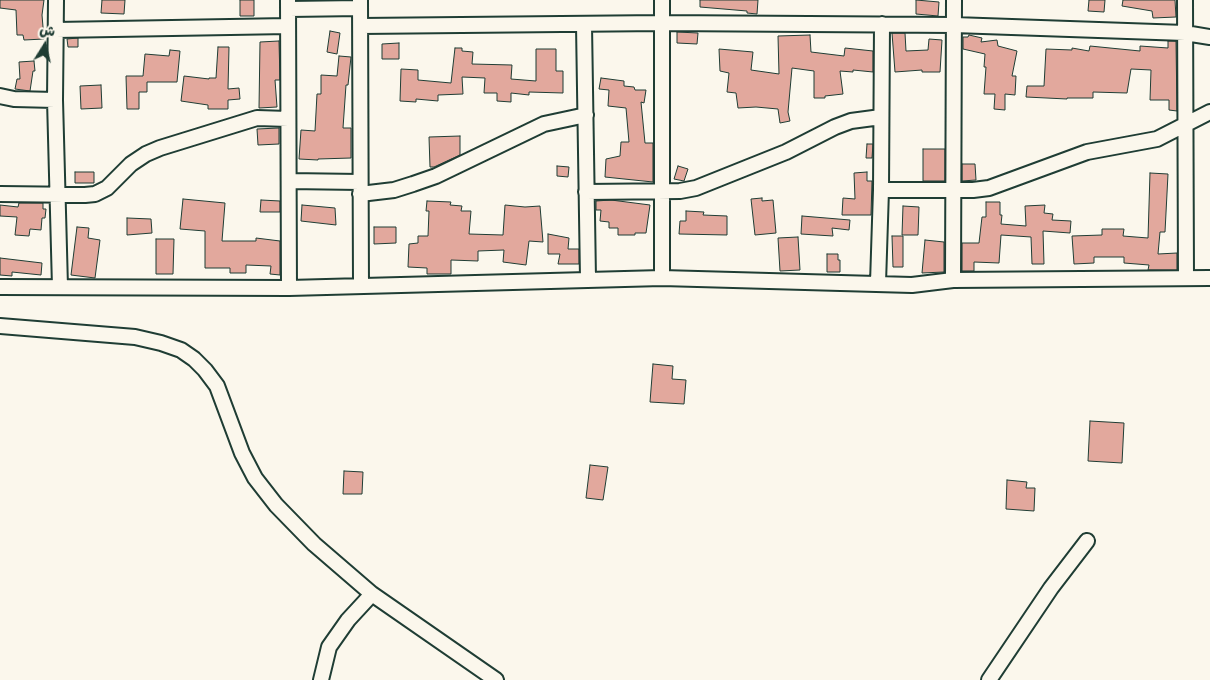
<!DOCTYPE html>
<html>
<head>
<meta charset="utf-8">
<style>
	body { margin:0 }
	#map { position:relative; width:1210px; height:680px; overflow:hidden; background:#fbf7ec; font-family:Delius,"Playpen Sans Arabic",sans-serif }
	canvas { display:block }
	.north { position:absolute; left:20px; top:20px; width:50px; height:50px; -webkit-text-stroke:4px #fbf7ec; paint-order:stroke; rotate:10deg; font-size:14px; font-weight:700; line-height:20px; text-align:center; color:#1f3d34 }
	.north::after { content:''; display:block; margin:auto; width:18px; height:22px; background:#1f3d34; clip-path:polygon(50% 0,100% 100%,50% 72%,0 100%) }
</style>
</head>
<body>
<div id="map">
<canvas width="1210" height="680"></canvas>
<div class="north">ش</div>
</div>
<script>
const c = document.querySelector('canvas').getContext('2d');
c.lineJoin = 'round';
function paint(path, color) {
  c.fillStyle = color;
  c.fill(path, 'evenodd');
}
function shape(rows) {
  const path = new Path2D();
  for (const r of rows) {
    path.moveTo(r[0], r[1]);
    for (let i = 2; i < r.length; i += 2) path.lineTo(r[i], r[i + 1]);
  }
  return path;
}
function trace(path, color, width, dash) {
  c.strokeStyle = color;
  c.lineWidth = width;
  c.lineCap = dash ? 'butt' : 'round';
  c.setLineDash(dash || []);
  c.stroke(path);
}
const building = shape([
	[0,0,44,0,42,15,44,39,24,40,23,35,17,35,16,10,0,8,0,0],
	[102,0,125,0,124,14,101,13,102,0],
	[240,0,254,0,254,16,240,16,240,0],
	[700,0,758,0,757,14,747,13,747,11,700,7,700,0],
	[916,0,939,2,938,16,916,14,916,0],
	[1089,0,1105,0,1104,12,1088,11,1089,0],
	[1123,0,1175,0,1176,17,1153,18,1152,11,1122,6,1123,0],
	[330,31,340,33,337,54,327,52,330,31],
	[677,32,698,33,697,44,677,43,677,32],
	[892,33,905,33,906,51,928,50,929,39,942,40,940,72,922,72,922,70,895,72,892,33],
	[810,35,811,52,844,56,845,48,873,51,873,72,853,70,853,72,840,71,843,94,825,96,825,98,814,98,814,71,792,68,788,112,790,121,780,123,778,109,756,107,738,108,736,93,727,92,729,73,720,71,719,49,753,52,751,70,779,74,778,36,810,35],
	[969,35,982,38,981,42,997,40,998,46,1017,51,1012,76,1016,76,1015,95,1005,94,1005,110,994,109,995,94,984,94,986,67,984,67,985,54,963,49,963,37,968,37,969,35],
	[78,38,78,47,68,47,67,39,78,38],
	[279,41,280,80,275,80,277,107,259,108,260,42,279,41],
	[1168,41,1176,41,1177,111,1169,110,1169,100,1150,100,1151,70,1131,69,1127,93,1093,92,1093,98,1067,98,1067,99,1026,97,1027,86,1044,86,1046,49,1072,50,1072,48,1089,51,1090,46,1140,51,1140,46,1168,48,1168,41],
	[399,43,399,59,382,59,382,44,399,43],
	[218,47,229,47,228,89,239,88,240,99,228,100,228,109,208,109,208,105,181,101,184,76,209,79,209,78,216,78,218,47],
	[455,48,462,48,462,51,473,52,472,64,512,65,511,79,536,81,536,49,556,49,556,71,563,71,563,93,529,92,529,95,511,93,511,102,497,101,497,93,484,93,485,78,462,77,463,94,438,95,438,101,416,99,416,102,400,101,401,69,418,70,418,80,451,83,455,48],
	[170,50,180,51,177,82,147,82,147,92,139,92,139,109,127,109,126,76,143,76,145,54,169,56,170,50],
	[339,56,351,57,348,85,346,85,343,128,351,128,351,158,318,159,318,160,299,159,301,130,315,131,317,94,321,94,321,75,337,76,339,56],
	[34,61,35,71,33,71,30,91,15,89,17,79,20,79,19,62,34,61],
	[601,78,624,81,624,86,634,87,635,90,646,90,644,103,641,102,645,143,653,143,653,182,605,177,606,159,620,156,621,142,629,142,626,108,608,106,609,90,599,89,601,78],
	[101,85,102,108,81,109,80,86,101,85],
	[279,128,279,144,258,145,257,129,279,128],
	[460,136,460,155,434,167,430,167,429,137,460,136],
	[867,144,873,144,872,158,866,158,867,144],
	[923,149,945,149,945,181,923,181,923,149],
	[962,164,975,164,976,180,962,181,962,164],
	[557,166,569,167,568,177,557,176,557,166],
	[678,166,688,169,684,181,674,179,678,166],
	[75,172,94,172,94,183,75,183,75,172],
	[867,172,867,181,872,181,871,215,842,215,843,198,855,199,854,173,867,172],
	[1150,173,1168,174,1165,232,1160,232,1158,254,1177,253,1177,270,1148,270,1149,265,1124,263,1124,257,1094,257,1094,263,1074,264,1072,236,1102,235,1102,229,1124,229,1123,236,1148,238,1150,173],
	[762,198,762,201,773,200,776,233,755,235,751,199,762,198],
	[183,199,225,203,222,241,256,241,256,238,280,241,280,275,270,274,271,266,246,265,246,273,230,273,230,268,205,268,205,231,180,229,183,199],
	[261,200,280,201,280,212,260,212,261,200],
	[611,200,650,205,646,233,635,233,635,235,618,235,618,228,609,228,609,222,600,221,601,210,596,210,596,201,611,200],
	[427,201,451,202,450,205,462,206,461,211,471,211,469,234,503,235,505,205,525,207,540,206,543,242,529,241,526,265,503,262,504,250,478,251,478,261,451,260,451,274,427,274,427,268,408,267,409,244,418,243,418,236,428,236,429,211,426,211,427,201],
	[986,202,1000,202,1000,215,1002,215,1001,224,1026,226,1025,206,1045,205,1044,213,1053,214,1052,220,1071,221,1070,233,1043,231,1044,264,1032,264,1031,237,1001,235,999,263,974,262,974,271,962,271,962,243,979,243,982,217,986,217,986,202],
	[19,203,43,203,43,209,46,209,45,218,42,218,41,230,30,229,29,236,15,235,17,217,0,216,0,205,18,207,19,203],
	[302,205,335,208,336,225,301,221,302,205],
	[903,206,919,207,918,235,902,235,903,206],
	[686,211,704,212,703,215,727,216,727,235,679,234,680,221,686,221,686,211],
	[802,216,850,220,849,230,832,228,833,236,801,234,802,216],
	[127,218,151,219,152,233,127,235,127,218],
	[77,227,89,228,88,238,100,240,95,278,71,275,77,227],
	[374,227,396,227,396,243,374,244,374,227],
	[548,234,569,238,568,249,579,249,579,264,558,264,560,254,548,254,548,234],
	[892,236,903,236,903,267,893,267,892,236],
	[798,237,800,270,780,271,778,238,798,237],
	[156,239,174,239,173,274,156,274,156,239],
	[925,240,944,242,944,272,922,273,925,240],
	[827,254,838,254,838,260,840,260,840,272,827,272,827,254],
	[0,258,42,263,41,275,12,272,12,276,0,275,0,258],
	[653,364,673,366,672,379,686,380,684,404,650,402,653,364],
	[1090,421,1124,423,1122,463,1088,461,1090,421],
	[590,465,608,467,603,500,586,498,590,465],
	[344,471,363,472,362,494,343,494,344,471],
	[1007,480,1027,482,1026,488,1035,488,1034,511,1006,509,1007,480]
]);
const street = shape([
	[56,0,55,100,60,287],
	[288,0,289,288],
	[360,0,361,285],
	[662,0,662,278],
	[1185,0,1186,278],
	[289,9,360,8],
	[584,25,588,279],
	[361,26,662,23,954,25,1185,33,1210,37],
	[56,30,288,26],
	[0,96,14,99,55,100],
	[289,181,360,182],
	[881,190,973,190,989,188,1087,152,1157,139,1210,112],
	[586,192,680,191,696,188,786,152,835,127,851,121,881,117],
	[0,194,85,195,95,194,107,188,131,164,146,154,160,148,257,118,288,119],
	[360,194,394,190,413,184,436,176,544,124,586,115],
	[953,280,954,0],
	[878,283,881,190,882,24],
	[0,287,289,288,662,278,912,285,953,280,1210,278],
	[0,326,135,337,161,343,181,350,194,359,205,370,217,386,242,453,255,478,276,505,314,544,372,594,496,680],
	[321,680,329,647,348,620,372,594],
	[989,680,1051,588,1087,541]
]);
paint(building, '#e2a89d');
trace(building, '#1f3d34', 1);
trace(street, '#1f3d34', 18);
trace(street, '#fbf7ec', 14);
</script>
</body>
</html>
